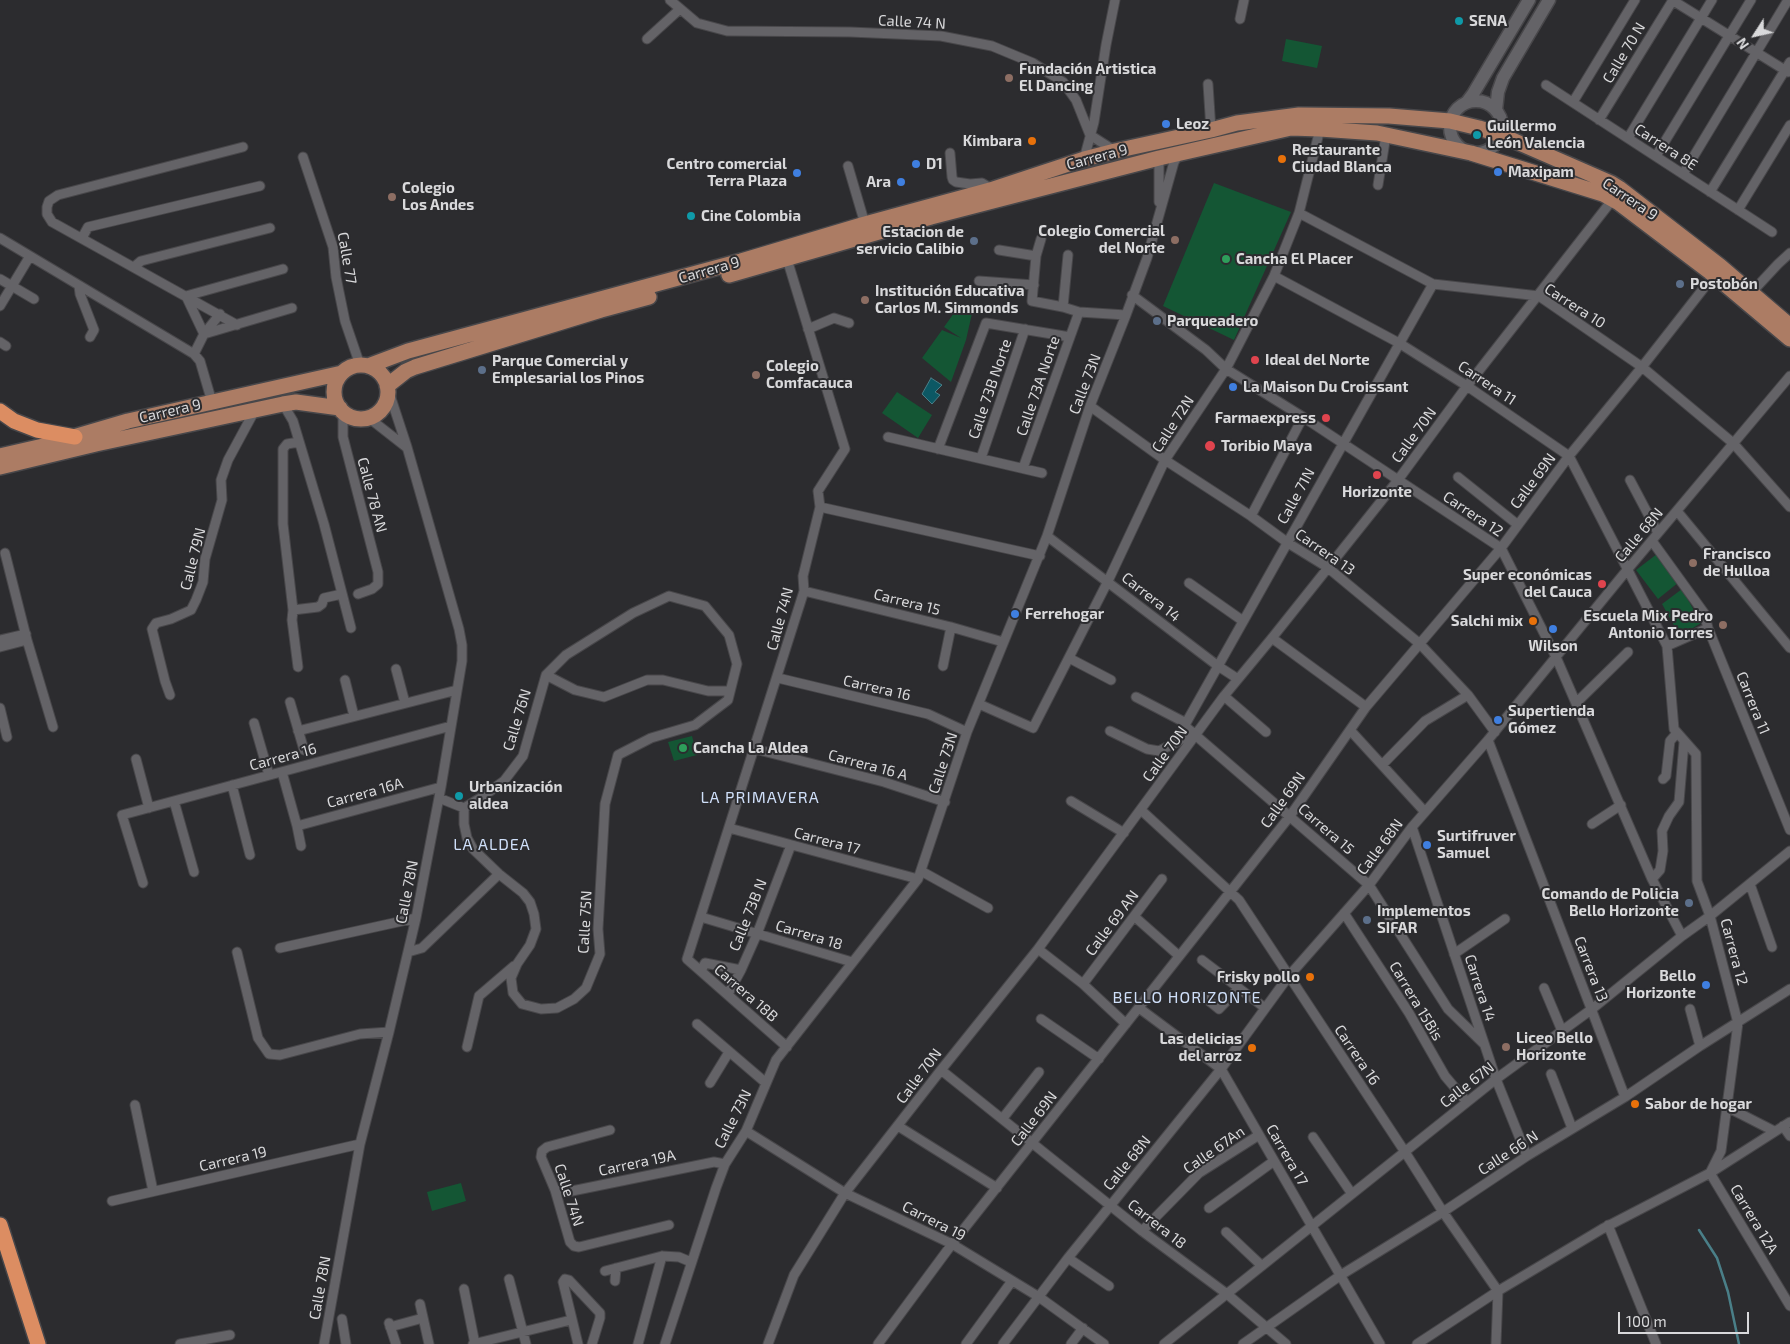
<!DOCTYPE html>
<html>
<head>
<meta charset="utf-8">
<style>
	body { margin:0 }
	#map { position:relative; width:1790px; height:1344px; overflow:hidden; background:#2c2c2f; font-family:"Exo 2",sans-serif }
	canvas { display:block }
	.north { position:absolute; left:1730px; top:10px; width:50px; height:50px; -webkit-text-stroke:4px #2c2c2f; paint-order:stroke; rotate:235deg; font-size:14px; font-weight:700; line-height:20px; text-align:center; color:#d9d9db }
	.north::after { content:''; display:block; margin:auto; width:18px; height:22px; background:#d9d9db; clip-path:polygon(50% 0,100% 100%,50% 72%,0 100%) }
	.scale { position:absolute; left:1618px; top:1312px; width:131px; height:22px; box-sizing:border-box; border:2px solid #d9d9db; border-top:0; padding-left:6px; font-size:15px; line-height:18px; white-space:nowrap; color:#d9d9db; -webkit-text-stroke:4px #2c2c2f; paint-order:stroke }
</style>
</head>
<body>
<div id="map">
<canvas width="1790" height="1344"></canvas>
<div class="north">N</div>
<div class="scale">100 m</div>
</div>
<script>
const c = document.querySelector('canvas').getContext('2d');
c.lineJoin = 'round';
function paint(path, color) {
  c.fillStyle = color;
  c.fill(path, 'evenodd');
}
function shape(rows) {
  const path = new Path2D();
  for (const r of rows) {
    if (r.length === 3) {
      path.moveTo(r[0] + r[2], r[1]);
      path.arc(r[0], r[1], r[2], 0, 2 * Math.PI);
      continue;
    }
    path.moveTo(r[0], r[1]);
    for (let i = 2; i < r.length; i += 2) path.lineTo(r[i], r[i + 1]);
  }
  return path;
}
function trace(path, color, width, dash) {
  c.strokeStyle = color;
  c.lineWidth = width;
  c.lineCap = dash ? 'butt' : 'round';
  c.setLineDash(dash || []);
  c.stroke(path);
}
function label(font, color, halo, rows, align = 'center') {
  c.font = font + ' "Exo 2",sans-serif';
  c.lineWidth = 4;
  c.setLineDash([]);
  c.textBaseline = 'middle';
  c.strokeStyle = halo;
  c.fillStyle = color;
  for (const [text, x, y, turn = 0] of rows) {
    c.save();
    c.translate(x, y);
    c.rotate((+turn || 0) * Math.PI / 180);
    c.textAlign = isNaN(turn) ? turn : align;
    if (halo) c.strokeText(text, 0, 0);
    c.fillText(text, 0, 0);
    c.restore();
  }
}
const green = shape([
	[1286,39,1322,46,1317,68,1282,61],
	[1214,183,1291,212,1234,340,1163,306],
	[959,306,973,309,966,340,951,382,922,358,942,330,961,338,944,327],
	[897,392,932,415,918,438,882,413],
	[1657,554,1679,582,1658,599,1636,570],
	[1682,589,1701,623,1680,636,1662,604],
	[692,736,697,755,674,761,668,742],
	[461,1183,466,1201,432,1211,427,1192]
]);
const water = shape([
	[931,378,942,385,935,392,940,395,932,404,922,394,931,378]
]);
const stream = shape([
	[1699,1230,1717,1258,1728,1292,1739,1344]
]);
const street = shape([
	[670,0,697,23,727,31,850,32,941,36,992,46,1033,63,1063,82,1076,100,1090,135,1115,151],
	[1672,0,1788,72],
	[1240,19,1244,0],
	[647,39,680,9],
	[1208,84,1211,130],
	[1546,85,1772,232],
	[1573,102,1635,0],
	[1599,120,1673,0],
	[1628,138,1712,0],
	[950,153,952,177,953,180,956,182,970,184,982,183,987,186,990,190],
	[1656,156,1751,0],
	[303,157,333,247,336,277,345,321,360,365],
	[1159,158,1159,202],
	[1084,159,1094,122,1106,45,1115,0],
	[848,166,865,224],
	[1683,174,1788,0],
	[1378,185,1386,135],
	[1710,192,1790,62],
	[1738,210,1790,125],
	[1299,213,1433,284,1539,296,1642,367,1733,443,1790,507],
	[0,238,194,354,200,361,212,402],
	[82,238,88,227,260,186],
	[1041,239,1036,256,1032,301,1063,307,1079,312,1126,315],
	[999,250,1036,256],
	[134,267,141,261,270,228],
	[1274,276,1399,343,1467,386,1569,456,1667,646,1674,729,1696,754,1697,881,1710,916,1738,1023,1721,1151,1710,1173,1790,1306],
	[0,279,34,299],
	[979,281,1034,285],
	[79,286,80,294,94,330,90,337],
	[1752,292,1778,264,1790,253],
	[1132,295,1206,350,1226,369,1303,417,1501,548,1556,657,1652,879,1682,936],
	[0,306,30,256],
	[1063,307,1068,255],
	[237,325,52,222,47,214,47,207,49,201,58,195,243,147],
	[808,329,834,318,849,323],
	[204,334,186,296,283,269],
	[204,334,292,308],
	[0,342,6,346],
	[194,354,204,334,220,314],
	[283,404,293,421,324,524,351,628],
	[1090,406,1165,460,1251,516,1288,543,1327,567,1420,644,1468,695,1495,732],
	[343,412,343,437,378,572,378,584,372,589,358,594],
	[369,418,406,447],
	[888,437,1042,473],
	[938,449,986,323,1070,337],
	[981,458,1025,329],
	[1023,468,1079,312],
	[1458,477,1518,525],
	[1630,480,1658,533],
	[820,507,1040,556],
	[1677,511,1790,648],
	[1251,516,1303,417],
	[1047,536,1218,666,1238,679],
	[1652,541,1704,613,1708,628,1790,830],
	[5,553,27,640,53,727],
	[1189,583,1243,621],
	[804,591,951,627,1003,642],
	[293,610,283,524,283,449,287,444,299,442],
	[1272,638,1366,707],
	[0,640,26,634],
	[1667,646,1708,628],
	[0,647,27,640],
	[1069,658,1111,680],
	[943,666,951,627],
	[298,667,292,620,293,610,318,607,322,604,324,598,342,594],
	[396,669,405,703],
	[546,675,575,690,604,697,647,680,663,680,708,691,730,691],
	[778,678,928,714,967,732],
	[345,680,354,716],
	[170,695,165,681,152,629,156,623,171,619,191,610,196,600,203,582,205,559,222,500,221,480,228,460,255,410],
	[1224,696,1266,732],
	[1136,697,1186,723,1186,727,1369,885,1448,1009,1484,1044],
	[290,702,304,750],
	[1576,703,1628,652],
	[979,704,1033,728,1108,581,1165,460,1226,369,1274,276,1299,213,1320,129],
	[0,708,7,737],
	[254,723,269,775],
	[1186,723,1433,284],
	[1350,730,1425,812],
	[298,731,457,690],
	[1110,731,1147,749,1159,751,1179,741,1191,731],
	[1488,740,1625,1097],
	[755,749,884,782,945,802],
	[136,759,149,808],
	[1382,765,1425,721,1468,695],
	[282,772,297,826,301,846],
	[1663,779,1666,776,1670,741,1677,733],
	[232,785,250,855],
	[439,798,464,808,464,824,467,838,473,849,499,874,523,893,530,902,534,914,536,929,530,945,517,964,511,978,513,993,522,1004,541,1009,557,1008,574,999,586,988,600,954,598,929,605,804,618,755,651,738,695,725,728,700,737,664,729,635,705,606,669,596,633,613,566,655,546,675,523,756,504,781,482,797,464,808],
	[174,801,194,872],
	[1071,801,1124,833],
	[1141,810,1239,900,1405,1152,1443,1212,1498,1291,1496,1344],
	[1592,824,1621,805],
	[297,826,441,787],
	[1412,827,1496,1079,1527,1156],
	[729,828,918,879],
	[921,871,988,908],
	[1652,879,1660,870,1663,851,1662,831,1669,816,1679,802,1684,742],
	[143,883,122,815,451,726],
	[1750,884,1772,947],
	[1344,913,1409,1013,1445,1076,1467,1102],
	[701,917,852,962],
	[1135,917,1178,955],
	[280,948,416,918],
	[1038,949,1083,984,1126,1024],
	[237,952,258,1038,269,1054,280,1055,360,1034,389,1032],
	[408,952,422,948,499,874],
	[1454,954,1505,919],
	[1202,960,1265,1008],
	[701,971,705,963,741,970],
	[1083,984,1162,879],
	[1544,988,1562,1031],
	[728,994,741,970,757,934,791,845],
	[1203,996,1219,1009,1239,988],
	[1139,1008,1221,1069,1380,1344],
	[1690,1009,1700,1046],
	[1041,1019,1099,1059],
	[697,1024,766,1083],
	[467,1047,479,996,514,966],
	[787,1047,687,959,804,591,803,576,820,507,818,491,845,449,787,259],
	[941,1070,1142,1231,1227,1294,1286,1344],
	[1551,1074,1572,1128],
	[710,1083,729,1052],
	[135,1105,153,1191],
	[1727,1107,1774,1131],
	[1003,1118,1039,1072],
	[898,1126,997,1188],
	[1783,1126,1790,1136],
	[610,1130,547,1147,542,1151,541,1157,555,1190,570,1242,574,1246,579,1247,669,1225],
	[746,1131,845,1193,952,1244,1039,1297,1104,1344],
	[1313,1137,1352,1194],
	[555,1190,567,1192,714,1162,725,1164],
	[112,1201,360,1144],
	[1209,1208,1274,1161],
	[1608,1225,1656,1344],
	[1142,1231,1199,1173,1259,1135],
	[1226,1232,1262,1266],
	[1068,1258,1109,1286],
	[605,1271,662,1256,679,1257,691,1262],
	[509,1279,526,1344],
	[615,1281,616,1268],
	[464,1289,475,1344],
	[420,1304,429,1344],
	[342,1319,346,1344],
	[389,1323,396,1344],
	[390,1327,423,1318],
	[180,1344,230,1335],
	[324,1344,360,1144,389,1032,416,918,441,787,462,661,462,645,459,629,407,447,388,389],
	[473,1344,571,1320],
	[578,1344,563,1282,565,1279,569,1280,600,1313,600,1318,592,1344],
	[638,1344,662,1256],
	[665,1344,716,1188,725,1164,746,1131,776,1060,918,879,967,732,1047,536,1090,406,1126,315,1147,258,1174,162,1179,154],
	[768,1344,794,1275,845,1193,941,1070,1038,949,1224,696,1272,638,1398,480,1467,386,1613,199],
	[878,1344,952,1244,1290,816,1366,707,1501,548,1569,456,1642,367,1714,275],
	[966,1344,1012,1281],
	[1003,1344,1068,1258,1221,1069,1288,977,1369,885,1412,827,1488,740,1627,570,1790,376],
	[1071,1344,1083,1328],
	[1164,1344,1496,1079,1592,1009,1682,936,1710,916,1790,851],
	[1243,1344,1341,1275,1443,1212,1527,1156,1625,1097,1700,1046,1790,989],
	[1417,1344,1498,1291,1602,1229,1710,1173,1790,1122]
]);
const secondary = shape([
	[1476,127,26],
	[1467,102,1473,94,1529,0],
	[1496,110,1498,92,1503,78,1549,0]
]);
const primary = shape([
	[729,275,931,217,1159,158,1291,128,1320,129,1377,133,1471,153,1603,194,1619,203,1714,275,1790,339],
	[361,392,27],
	[368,366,408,351,741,261,865,224,990,190,1084,159,1115,151,1211,130,1237,123,1299,115,1389,116,1450,121,1479,128,1501,135,1611,183,1619,188,1720,266,1790,326],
	[387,386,406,371,415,367,601,310,649,297],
	[0,456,43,446,128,421,342,373],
	[0,467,96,444,283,404,296,402,340,408]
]);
const highway = shape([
	[0,411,14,421,37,430,75,437],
	[0,1225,38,1344]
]);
const markers = [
	[1459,21,5,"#0f9aa8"],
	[1009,78,5,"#8d6e63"],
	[1166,124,5,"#3f7fe0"],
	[1477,135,5,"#0f9aa8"],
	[1032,141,5,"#e8710a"],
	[1282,159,5,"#e8710a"],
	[916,164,5,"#3f7fe0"],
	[1498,172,5,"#3f7fe0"],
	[797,173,5,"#3f7fe0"],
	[901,182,5,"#3f7fe0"],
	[392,197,5,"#8d6e63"],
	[691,216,5,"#0f9aa8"],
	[1175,240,5,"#8d6e63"],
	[974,241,5,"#5c6f8a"],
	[1226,259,5,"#2e9e5b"],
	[1680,284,5,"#5c6f8a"],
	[865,300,5,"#8d6e63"],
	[1157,321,5,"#5c6f8a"],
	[1255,360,5,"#e0444e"],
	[482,370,5,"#5c6f8a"],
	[756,375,5,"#8d6e63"],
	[1233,387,5,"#3f7fe0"],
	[1326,418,5,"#e0444e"],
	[1210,446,6,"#e0444e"],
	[1377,475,5,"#e0444e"],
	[1693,563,5,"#8d6e63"],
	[1602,584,5,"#e0444e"],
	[1015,614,5,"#3f7fe0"],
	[1533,621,5,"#e8710a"],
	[1723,625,5,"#8d6e63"],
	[1553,629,5,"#3f7fe0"],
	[1498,720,5,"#3f7fe0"],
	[683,748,5,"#2e9e5b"],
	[459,796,5,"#0f9aa8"],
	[1427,845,5,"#3f7fe0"],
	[1689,903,5,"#5c6f8a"],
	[1367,920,5,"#5c6f8a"],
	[1310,977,5,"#e8710a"],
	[1706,985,5,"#3f7fe0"],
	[1506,1047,5,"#8d6e63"],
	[1252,1048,5,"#e8710a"],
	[1635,1104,5,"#e8710a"]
];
const poiNames = [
	["SENA",1469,21],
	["Fundación Artistica",1019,69],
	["El Dancing",1019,86],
	["Leoz",1176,124],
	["Guillermo",1487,126],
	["León Valencia",1487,143],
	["Kimbara",1022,141,"right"],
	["Restaurante",1292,150],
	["Ciudad Blanca",1292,167],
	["Centro comercial",787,164,"right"],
	["Terra Plaza",787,181,"right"],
	["D1",926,164],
	["Maxipam",1508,172],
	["Ara",891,182,"right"],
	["Colegio",402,188],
	["Los Andes",402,205],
	["Cine Colombia",701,216],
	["Colegio Comercial",1165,231,"right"],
	["del Norte",1165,248,"right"],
	["Estacion de",964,232,"right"],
	["servicio Calibio",964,249,"right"],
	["Cancha El Placer",1236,259],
	["Postobón",1690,284],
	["Institución Educativa",875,291],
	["Carlos M. Simmonds",875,308],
	["Parqueadero",1167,321],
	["Ideal del Norte",1265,360],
	["Parque Comercial y",492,361],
	["Emplesarial los Pinos",492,378],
	["Colegio",766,366],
	["Comfacauca",766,383],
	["La Maison Du Croissant",1243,387],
	["Farmaexpress",1316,418,"right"],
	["Toribio Maya",1221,446],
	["Horizonte",1377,492,"center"],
	["Francisco",1703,554],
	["de Hulloa",1703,571],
	["Super económicas",1592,575,"right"],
	["del Cauca",1592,592,"right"],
	["Ferrehogar",1025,614],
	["Escuela Mix Pedro",1713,616,"right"],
	["Antonio Torres",1713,633,"right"],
	["Salchi mix",1523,621,"right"],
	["Wilson",1553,646,"center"],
	["Supertienda",1508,711],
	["Gómez",1508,728],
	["Cancha La Aldea",693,748],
	["Urbanización",469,787],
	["aldea",469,804],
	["Surtifruver",1437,836],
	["Samuel",1437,853],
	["Comando de Policia",1679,894,"right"],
	["Bello Horizonte",1679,911,"right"],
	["Implementos",1377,911],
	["SIFAR",1377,928],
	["Bello",1696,976,"right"],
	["Horizonte",1696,993,"right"],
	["Frisky pollo",1300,977,"right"],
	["Liceo Bello",1516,1038],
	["Horizonte",1516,1055],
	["Las delicias",1242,1039,"right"],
	["del arroz",1242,1056,"right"],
	["Sabor de hogar",1645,1104]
];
const streetNames = [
	["Calle 74 N",912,22,3],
	["Calle 70 N",1624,53,-59],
	["Carrera 8E",1666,147,33],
	["Carrera 9",1097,157,-15],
	["Carrera 9",1630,199,34],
	["Calle 77",347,258,80],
	["Carrera 9",709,270,-16],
	["Carrera 10",1575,306,33],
	["Carrera 11",1487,383,34],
	["Calle 73N",1085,384,-69],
	["Calle 73A Norte",1038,386,-71],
	["Calle 73B Norte",990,389,-71],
	["Carrera 9",170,411,-13],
	["Calle 72N",1173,424,-57],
	["Calle 70N",1414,435,-54],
	["Calle 69N",1533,481,-53],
	["Calle 78 AN",372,495,75],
	["Calle 71N",1296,496,-61],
	["Carrera 12",1473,514,34],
	["Calle 68N",1639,535,-50],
	["Carrera 13",1325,552,35],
	["Calle 79N",193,559,-76],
	["Carrera 14",1151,597,38],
	["Carrera 15",907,602,14],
	["Calle 74N",780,619,-75],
	["Carrera 16",877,688,13],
	["Carrera 11",1753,703,68],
	["Calle 76N",517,720,-73],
	["Calle 70N",1165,754,-54],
	["Carrera 16",283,757,-15],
	["Calle 73N",943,763,-72],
	["Carrera 16 A",868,765,15],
	["Carrera 16A",365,793,-15],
	["Calle 69N",1283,800,-54],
	["Carrera 15",1326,829,41],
	["Carrera 17",827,841,15],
	["Calle 68N",1380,847,-53],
	["Calle 78N",407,892,-79],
	["Calle 73B N",748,915,-68],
	["Calle 75N",585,922,-87],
	["Calle 69 AN",1112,923,-53],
	["Carrera 18",809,935,17],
	["Carrera 12",1734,952,75],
	["Carrera 13",1591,969,69],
	["Carrera 14",1480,988,72],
	["Carrera 18B",746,993,41],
	["Carrera 15Bis",1416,1001,59],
	["Carrera 16",1357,1055,56],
	["Calle 70N",919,1076,-53],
	["Calle 67N",1467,1085,-38],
	["Calle 73N",733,1119,-63],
	["Calle 69N",1034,1119,-52],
	["Calle 67An",1214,1150,-35],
	["Calle 66 N",1508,1153,-33],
	["Carrera 17",1287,1155,60],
	["Carrera 19",233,1159,-13],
	["Carrera 19A",637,1163,-12],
	["Calle 68N",1127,1163,-51],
	["Calle 74N",569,1195,72],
	["Carrera 12A",1754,1219,59],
	["Carrera 19",934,1221,27],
	["Carrera 18",1157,1224,38],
	["Calle 78N",320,1288,-80]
];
const neighbourhoodNames = [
	["LA PRIMAVERA",760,798],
	["LA ALDEA",492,845],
	["BELLO HORIZONTE",1187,998]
];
paint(green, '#145634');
paint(water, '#0c5864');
trace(water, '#4a7f88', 1);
trace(stream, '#4a7f88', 2.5);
trace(street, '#48474a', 11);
trace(secondary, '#48474a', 15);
trace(primary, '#48474a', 18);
trace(highway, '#48474a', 18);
trace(street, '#646367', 9);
trace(secondary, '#646367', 12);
trace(primary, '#ac7c64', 15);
trace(highway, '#dc8d62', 15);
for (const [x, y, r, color] of markers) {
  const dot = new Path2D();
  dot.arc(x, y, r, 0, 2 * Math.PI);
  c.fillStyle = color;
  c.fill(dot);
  trace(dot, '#2c2c2f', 2);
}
label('bold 15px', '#d9d9db', '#2c2c2f', poiNames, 'left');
label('15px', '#d9d9db', '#2c2c2f', streetNames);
c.letterSpacing = '1px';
label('16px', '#cfdff9', '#2c2c2f', neighbourhoodNames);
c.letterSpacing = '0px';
</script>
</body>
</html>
